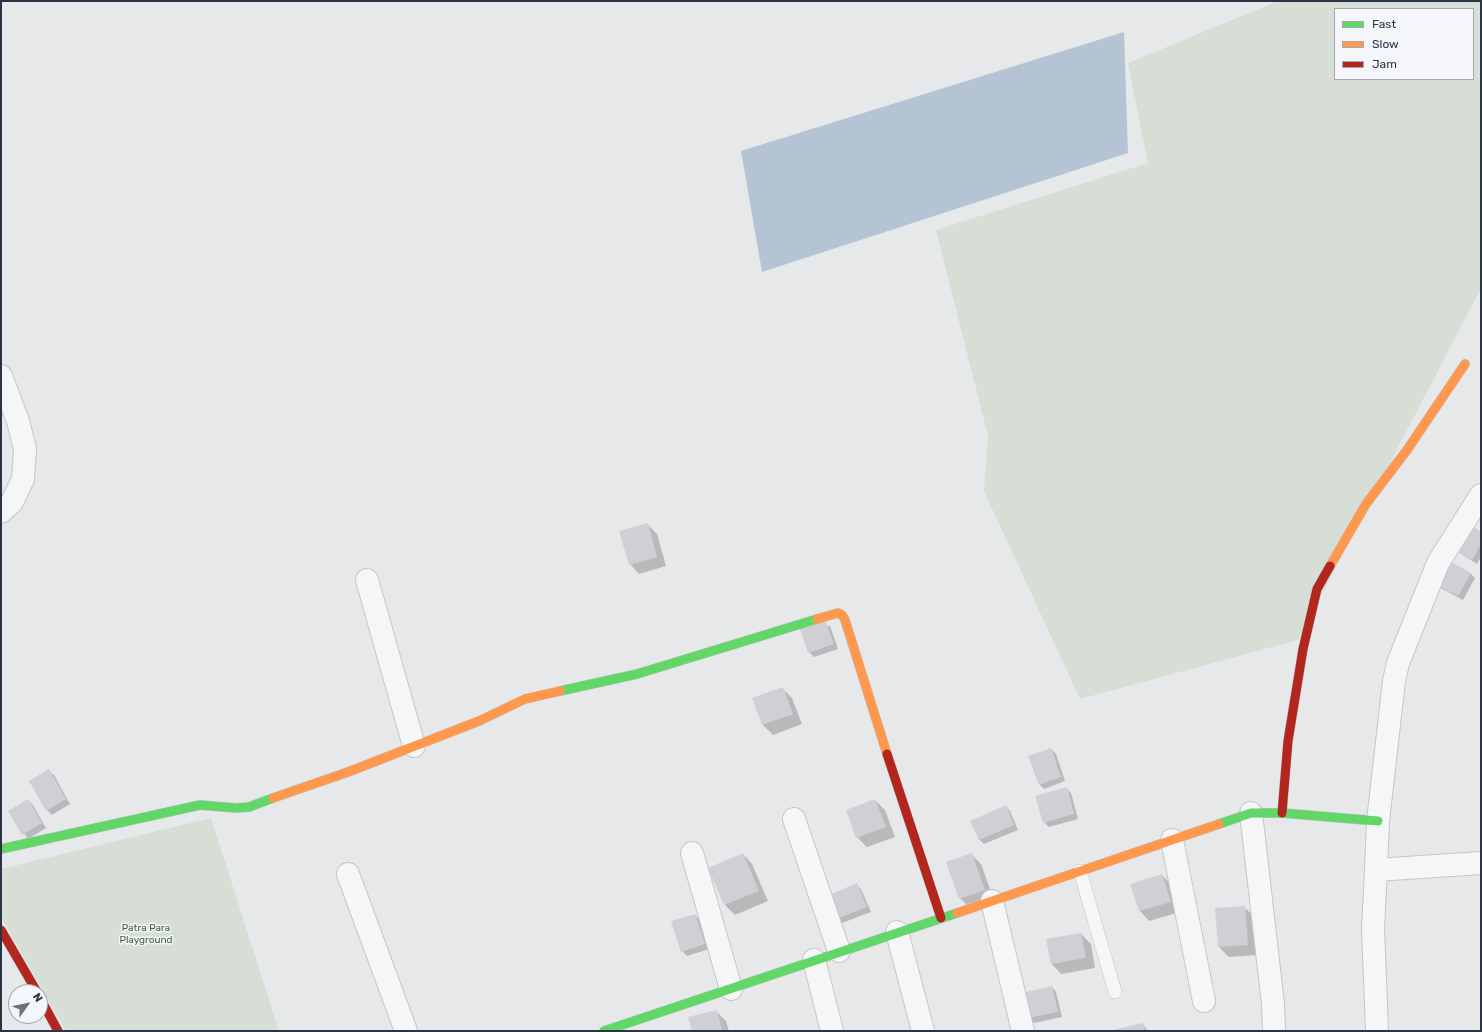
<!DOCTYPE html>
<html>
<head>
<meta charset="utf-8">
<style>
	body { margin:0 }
	#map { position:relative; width:1482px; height:1032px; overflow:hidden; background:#e6e8ea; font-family:Rubik,sans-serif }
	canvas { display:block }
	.frame { position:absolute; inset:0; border:2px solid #2b3445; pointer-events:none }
	.legend { position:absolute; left:1334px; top:8px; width:140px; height:72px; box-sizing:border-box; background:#f4f6f9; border:1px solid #a4a8b1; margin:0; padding:5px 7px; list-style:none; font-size:12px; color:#2b3445 }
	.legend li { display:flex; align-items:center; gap:8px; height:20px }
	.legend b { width:20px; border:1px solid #a4a8b1 }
	.north { position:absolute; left:8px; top:984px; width:40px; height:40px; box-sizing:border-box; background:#f4f6f9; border:1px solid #a4a8b1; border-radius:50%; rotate:57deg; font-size:11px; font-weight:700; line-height:16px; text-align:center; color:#2b3445 }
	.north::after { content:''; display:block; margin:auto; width:14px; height:18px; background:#6c737f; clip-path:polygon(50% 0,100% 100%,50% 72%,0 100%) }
</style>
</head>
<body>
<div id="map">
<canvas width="1482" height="1032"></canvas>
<div class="frame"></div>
<ul class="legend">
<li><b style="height:5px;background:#63d668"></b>Fast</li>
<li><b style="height:5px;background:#ff974d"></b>Slow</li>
<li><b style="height:5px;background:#b3261e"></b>Jam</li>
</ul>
<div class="north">N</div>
</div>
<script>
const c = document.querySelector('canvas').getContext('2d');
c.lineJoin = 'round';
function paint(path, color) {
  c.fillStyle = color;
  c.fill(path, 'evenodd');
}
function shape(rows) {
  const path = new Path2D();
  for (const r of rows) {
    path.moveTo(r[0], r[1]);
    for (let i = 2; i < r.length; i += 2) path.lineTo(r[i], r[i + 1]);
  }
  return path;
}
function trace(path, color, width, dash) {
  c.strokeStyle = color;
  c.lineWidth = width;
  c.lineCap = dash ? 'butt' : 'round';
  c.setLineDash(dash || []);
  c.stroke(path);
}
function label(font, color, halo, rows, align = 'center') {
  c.font = font + ' Rubik,sans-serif';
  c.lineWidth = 3;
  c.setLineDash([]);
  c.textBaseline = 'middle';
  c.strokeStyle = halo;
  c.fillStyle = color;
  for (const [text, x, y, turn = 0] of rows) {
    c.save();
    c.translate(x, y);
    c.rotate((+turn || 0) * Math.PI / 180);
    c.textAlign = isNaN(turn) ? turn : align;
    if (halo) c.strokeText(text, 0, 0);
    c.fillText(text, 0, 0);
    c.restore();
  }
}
const green = shape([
	[1278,1,1481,1,1481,288,1298,640,1080,699,984,491,988,436,936,230,1148,163,1128,63],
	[1335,9,1473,9,1473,79,1335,79],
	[211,818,279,1031,66,1031,1,917,1,869]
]);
const water = shape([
	[1124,32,1128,153,762,272,741,151]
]);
const shadow = shape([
	[647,524,657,534,666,566,639,574,630,564],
	[1481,533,1481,557,1477,564,1458,552,1454,548],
	[1445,559,1471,574,1475,578,1463,600,1437,586],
	[830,626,838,649,814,657,809,652,802,630],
	[782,688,792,698,802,724,773,735,763,725,754,699],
	[1051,749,1056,754,1065,781,1044,789,1039,784],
	[49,771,54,775,70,804,52,815,47,810],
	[1066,788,1071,793,1078,819,1049,827,1044,822],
	[28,800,33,805,46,828,28,839,9,811],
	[875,800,885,810,895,837,867,847,857,837],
	[1006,806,1010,811,1018,830,984,844,979,839],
	[743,854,752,864,768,901,735,915,725,905,709,868],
	[971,854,981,864,994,900,970,908,960,898],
	[1162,875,1172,885,1180,912,1149,921,1140,911],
	[857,885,861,889,871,912,842,923,837,919],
	[1245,908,1255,917,1257,955,1229,957,1219,947,1216,909],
	[694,915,699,919,709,949,687,956,682,951],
	[1081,934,1091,944,1095,968,1061,974,1052,964],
	[1052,987,1056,992,1062,1017,1034,1023,1029,1018],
	[716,1011,726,1021,729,1031,693,1031],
	[1143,1024,1148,1031,1114,1031]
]);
const building = shape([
	[648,523,657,557,629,565,619,531],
	[1467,523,1481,532,1481,544,1472,560,1452,548],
	[1444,558,1471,573,1458,596,1431,582],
	[825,620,834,644,808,653,800,629],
	[783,687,793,714,762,725,752,698],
	[1051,748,1061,777,1039,785,1028,756],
	[49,769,66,799,46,811,29,781],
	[1067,787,1074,814,1043,823,1035,796],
	[28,799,42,823,22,835,8,811],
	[875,799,886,827,856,838,846,810],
	[1006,805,1014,825,979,840,970,821],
	[743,853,759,891,724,905,708,868],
	[972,853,985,890,959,899,946,862],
	[1162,874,1171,902,1139,911,1130,884],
	[857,883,867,907,836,919,827,896],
	[1245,906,1248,945,1218,947,1215,908],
	[695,914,705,944,681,952,671,921],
	[1081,933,1086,958,1051,964,1046,939],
	[1052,986,1058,1012,1028,1018,1022,993],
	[717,1010,722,1031,692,1031,688,1017],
	[1143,1023,1145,1031,1113,1031,1113,1030]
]);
const lane = shape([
	[1080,871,1115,992]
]);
const street = shape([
	[1,376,18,421,25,449,23,479,12,502,1,512],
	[367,580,414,746],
	[1251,813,1273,1004,1274,1031],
	[794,819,839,951],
	[1172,840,1204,1001],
	[692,853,731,989],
	[1376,870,1481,863],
	[348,874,406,1031],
	[992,901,1023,1031],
	[897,932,923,1031],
	[814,960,832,1031],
	[1377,1031,1373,928,1376,870,1378,821,1394,681,1398,663,1438,563,1481,495]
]);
const fast = shape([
	[560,691,637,674,817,619],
	[1219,824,1251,813,1282,813,1378,821],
	[1,849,200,805,236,808,249,807,273,798],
	[604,1031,957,913]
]);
const slow = shape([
	[1330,566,1366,504,1407,450,1465,364],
	[817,619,838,613,842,615,845,620,887,754],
	[273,798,348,772,479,721,525,699,560,691],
	[957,913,1219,824]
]);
const jam = shape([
	[887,754,941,918],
	[1282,813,1288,741,1303,649,1317,589,1330,566],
	[1,930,37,992],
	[40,998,58,1031]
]);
const parkNames = [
	["Patra Para",146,928],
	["Playground",146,940]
];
paint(green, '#d6ded6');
paint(water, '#b4c4d5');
paint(shadow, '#0003');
paint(building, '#ced0d3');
trace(lane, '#c4c6c8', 14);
trace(street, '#c4c6c8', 24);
trace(fast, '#c4c6c8', 10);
trace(slow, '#c4c6c8', 10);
trace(jam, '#c4c6c8', 10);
trace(lane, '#f5f6f7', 13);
trace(street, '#f5f6f7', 22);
trace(fast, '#63d668', 9);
trace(slow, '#ff974d', 9);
trace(jam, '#b3261e', 9);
label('10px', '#3f6138', '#f4f6f9', parkNames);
</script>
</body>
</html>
